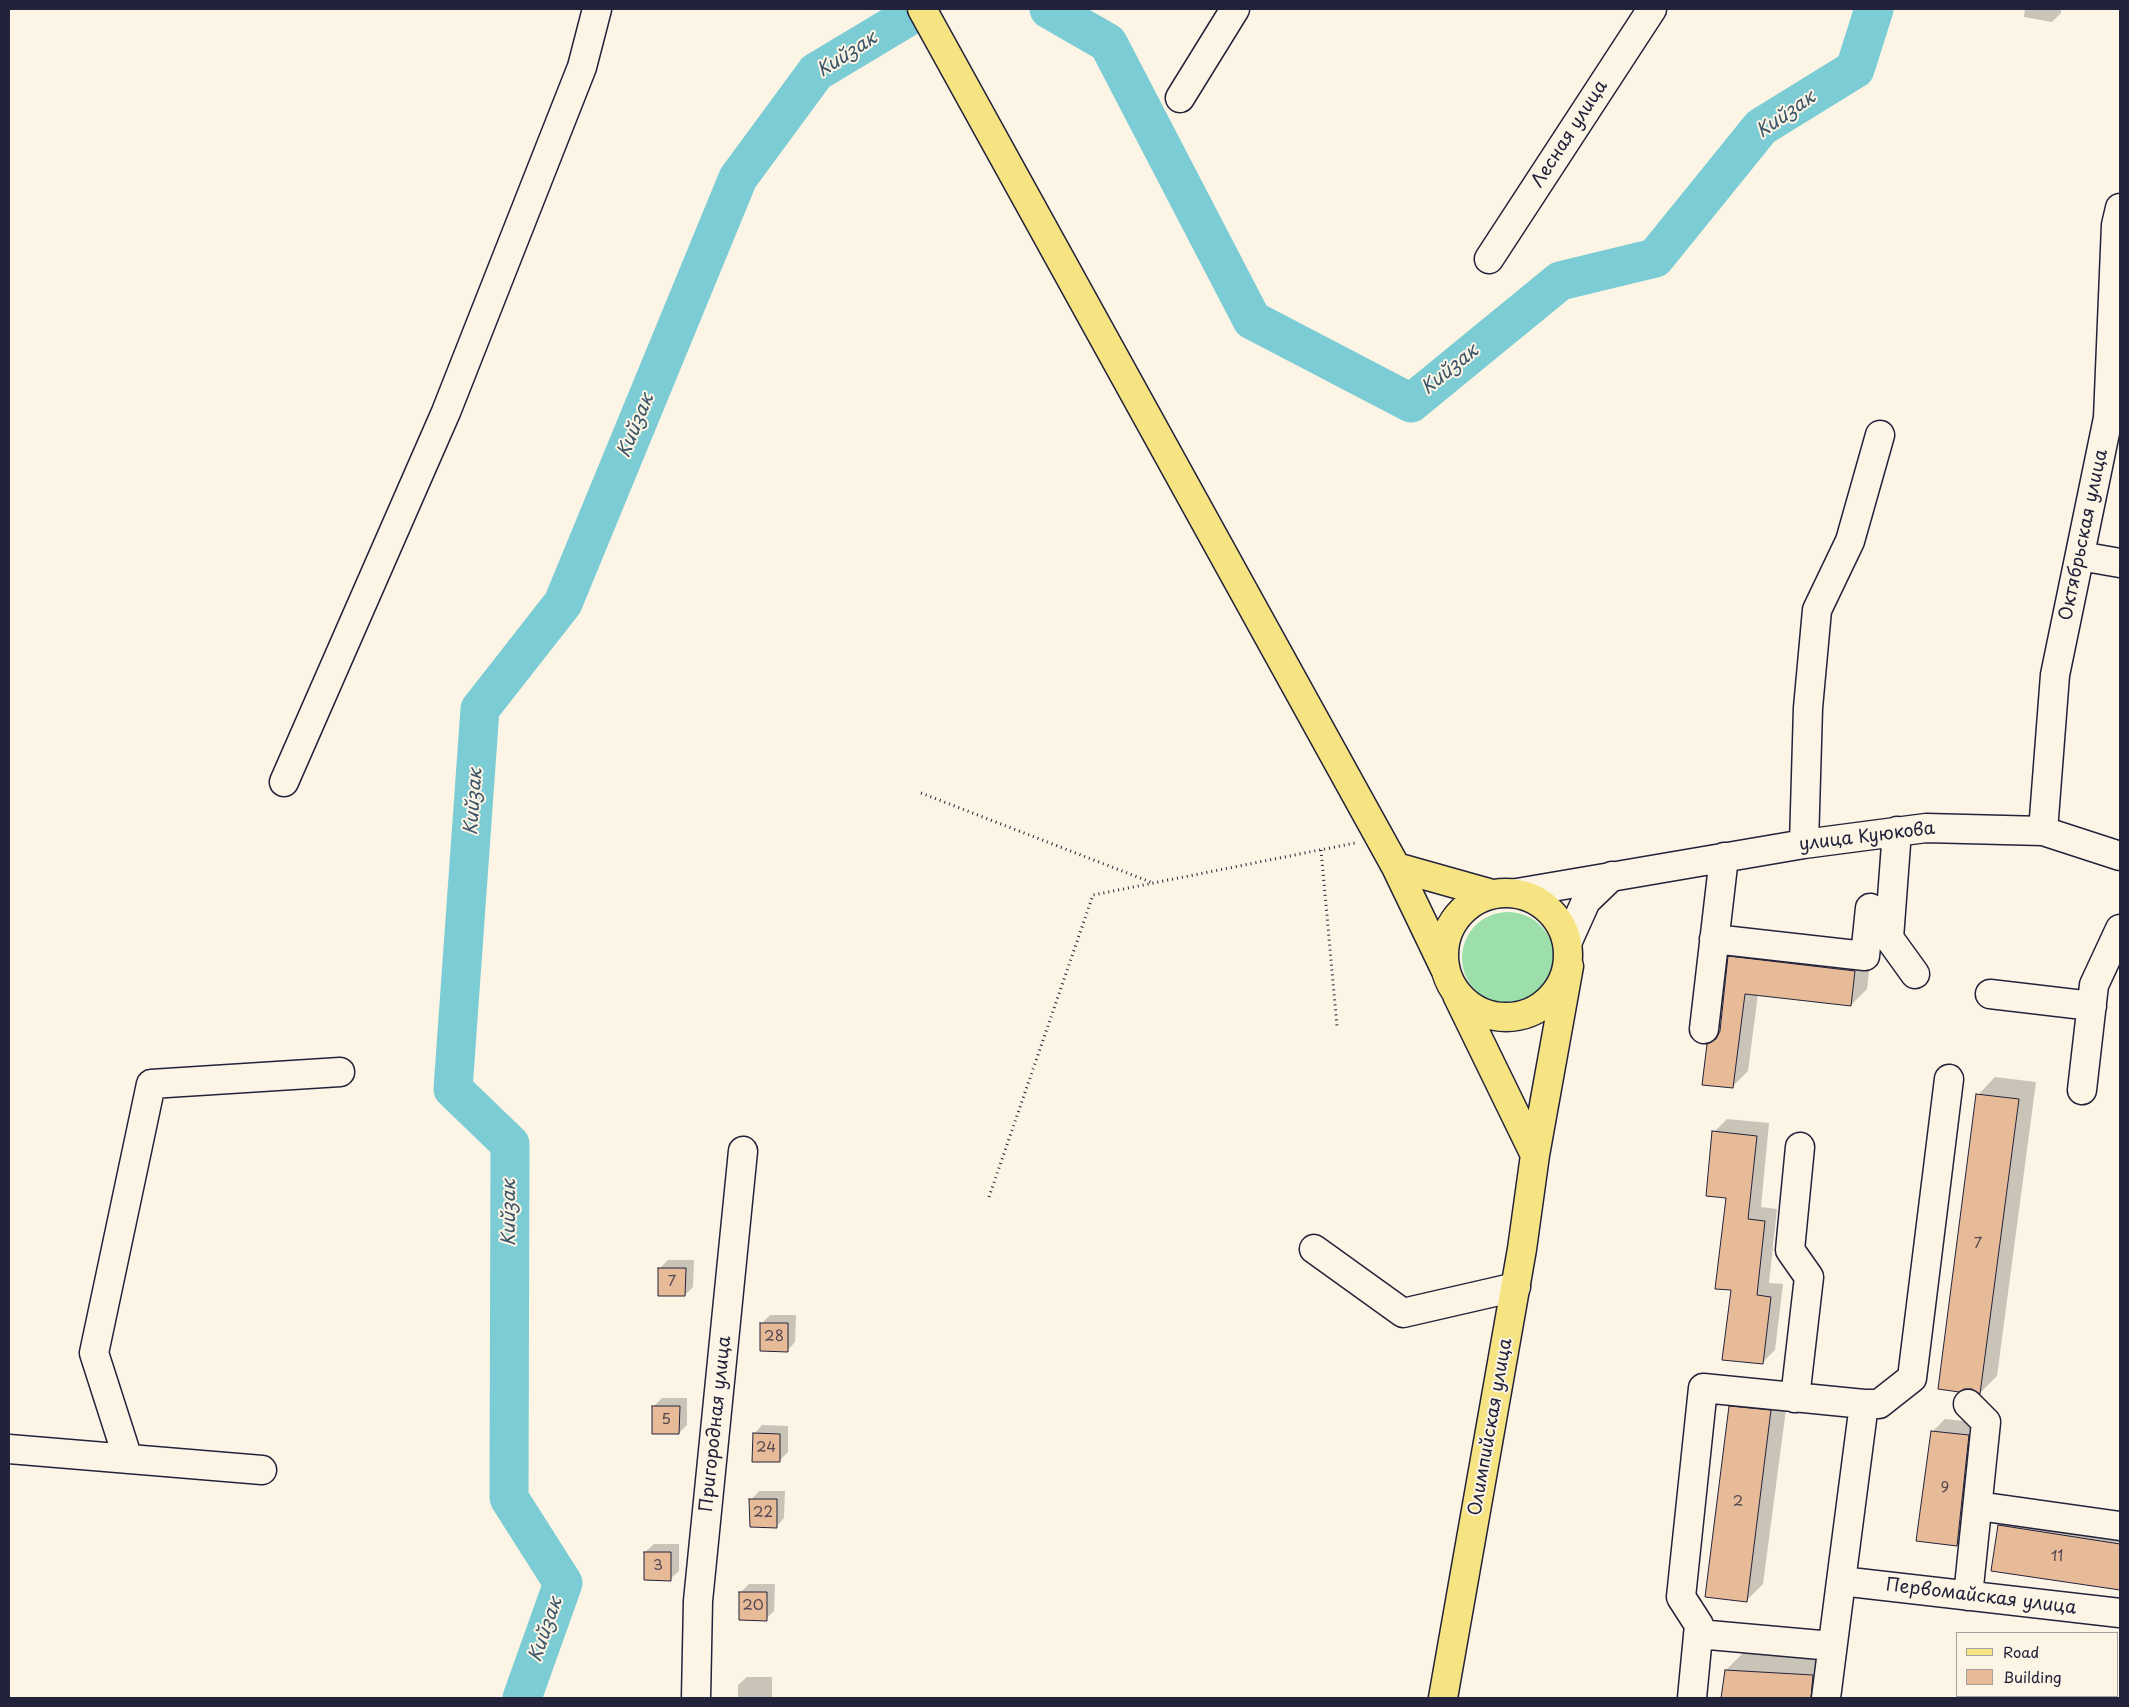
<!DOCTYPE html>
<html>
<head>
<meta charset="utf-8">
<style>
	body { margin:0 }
	#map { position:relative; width:2129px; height:1707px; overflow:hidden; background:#fcf5e5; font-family:"Playpen Sans",sans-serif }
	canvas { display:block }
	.frame { position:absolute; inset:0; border:10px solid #22223b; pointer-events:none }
	.legend { position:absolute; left:1956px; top:1632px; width:162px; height:65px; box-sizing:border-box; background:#fcf5e5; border:1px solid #a5a1a1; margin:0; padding:6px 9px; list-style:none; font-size:15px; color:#22223b }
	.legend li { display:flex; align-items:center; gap:10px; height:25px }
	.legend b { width:25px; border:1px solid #a5a1a1 }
</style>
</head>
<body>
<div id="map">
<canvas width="2129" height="1707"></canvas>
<div class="frame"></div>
<ul class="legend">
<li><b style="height:6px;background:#f6e381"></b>Road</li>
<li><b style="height:14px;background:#e8bb98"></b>Building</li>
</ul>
</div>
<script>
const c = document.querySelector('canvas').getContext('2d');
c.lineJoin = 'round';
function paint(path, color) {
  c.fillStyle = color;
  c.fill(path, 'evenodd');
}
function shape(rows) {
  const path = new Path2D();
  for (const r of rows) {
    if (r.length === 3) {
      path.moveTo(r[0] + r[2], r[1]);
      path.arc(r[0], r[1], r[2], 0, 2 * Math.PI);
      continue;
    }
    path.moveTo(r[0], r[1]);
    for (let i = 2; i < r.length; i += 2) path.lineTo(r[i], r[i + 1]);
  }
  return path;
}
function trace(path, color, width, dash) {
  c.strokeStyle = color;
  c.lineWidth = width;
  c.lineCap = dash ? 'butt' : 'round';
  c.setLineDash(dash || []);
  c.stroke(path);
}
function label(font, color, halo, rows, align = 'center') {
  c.font = font + ' "Playpen Sans",sans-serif';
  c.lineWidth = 4;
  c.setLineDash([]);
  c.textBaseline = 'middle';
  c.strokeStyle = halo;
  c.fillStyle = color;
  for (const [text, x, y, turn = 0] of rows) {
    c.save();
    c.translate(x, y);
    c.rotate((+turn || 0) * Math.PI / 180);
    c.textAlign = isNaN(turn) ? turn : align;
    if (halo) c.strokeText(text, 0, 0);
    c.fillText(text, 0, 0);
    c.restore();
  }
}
const green = shape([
	[1508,958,46]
]);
const shadow = shape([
	[2025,9,2061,9,2061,13,2052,22,2024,17],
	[1746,941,1871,955,1867,989,1851,1005,1758,994,1748,1071,1732,1087,1708,1044,1720,1032,1729,957],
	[1995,1077,2036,1082,1997,1376,1980,1393,1972,1388,1964,1388,1978,1095],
	[1727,1119,1769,1123,1761,1207,1777,1209,1769,1283,1783,1284,1775,1350,1762,1363,1732,1289,1727,1197,1714,1132],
	[668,1260,694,1260,693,1287,685,1295,660,1268],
	[770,1315,796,1315,795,1342,787,1351,762,1323],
	[1747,1389,1788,1394,1763,1584,1746,1601,1730,1407],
	[662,1398,687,1398,687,1425,679,1433,654,1406],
	[1945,1419,1981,1423,1970,1532,1957,1545,1932,1432],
	[762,1425,788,1426,788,1452,779,1461,754,1434],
	[759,1491,785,1491,784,1518,776,1527,751,1500],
	[2016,1509,2120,1524,2120,1589,1992,1570,1999,1526],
	[654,1544,679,1544,679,1571,670,1579,645,1552],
	[749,1584,775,1584,774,1611,766,1619,741,1592],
	[1743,1653,1830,1658,1828,1698,1723,1698,1726,1670],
	[747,1677,772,1677,772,1698,738,1698,738,1685]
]);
const river = shape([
	[1049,9,1108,43,1252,320,1411,403,1560,281,1655,258,1761,127,1855,69,1874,9],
	[522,1698,563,1583,509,1498,510,1144,453,1089,480,709,563,603,738,178,816,72,921,9]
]);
const building = shape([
	[1728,956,1855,971,1851,1006,1745,994,1733,1088,1702,1085,1707,1044,1716,1039,1720,1031,1728,956],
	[1976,1094,2019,1099,1980,1394,1972,1389,1964,1389,1959,1392,1938,1389,1976,1094],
	[1712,1131,1757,1136,1748,1219,1765,1221,1757,1295,1771,1297,1763,1364,1722,1360,1731,1290,1715,1289,1726,1198,1706,1196,1712,1131],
	[658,1268,686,1268,685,1296,658,1296,658,1268],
	[760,1323,788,1323,788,1352,760,1351,760,1323],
	[652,1406,680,1406,679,1434,652,1434,652,1406],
	[1729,1406,1771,1410,1747,1602,1705,1597,1729,1406],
	[1931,1431,1969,1435,1957,1546,1916,1541,1931,1431],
	[753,1433,780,1434,780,1462,752,1462,753,1433],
	[749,1499,777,1499,777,1528,750,1527,749,1499],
	[1998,1525,2120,1544,2120,1590,1991,1571,1998,1525],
	[644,1552,671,1552,671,1581,644,1580,644,1552],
	[739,1592,767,1592,767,1621,739,1620,739,1592],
	[1725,1670,1813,1675,1811,1698,1721,1698,1725,1670]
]);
const path = shape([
	[921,793,1153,883],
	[1321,850,1337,1026],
	[989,1197,1093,895,1355,843]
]);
const minor = shape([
	[1180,98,1235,9],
	[1489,259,1652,9],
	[2080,556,2120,563],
	[284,782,446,412,582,67,597,9],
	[1897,831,1889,938,1915,974],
	[2043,831,2055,675,2108,418,2116,225,2120,208],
	[1804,844,1808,708,1817,610,1850,541,1880,435],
	[1517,893,1804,844,1926,828,2043,831,2120,856],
	[1714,939,1865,956,1870,908],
	[1568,941,1586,901,1612,876],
	[1990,994,2092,1006],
	[1704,1029,1724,857],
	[2082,1090,2094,985,2120,929],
	[1314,1249,1403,1313,1516,1287],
	[1795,1398,1809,1277,1790,1250,1800,1147],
	[9,1449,262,1470],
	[128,1459,94,1353,151,1084,340,1072],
	[1978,1506,2120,1526],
	[1841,1581,1864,1404],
	[1968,1596,1986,1422,1968,1404],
	[1698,1634,1832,1646],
	[696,1698,698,1601,743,1151],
	[1692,1698,1699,1625,1681,1597,1703,1388,1864,1404,1879,1404,1912,1378,1949,1079],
	[1826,1698,1841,1581,2120,1613]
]);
const major = shape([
	[922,9,1396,867,1445,969],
	[1396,867,1492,894],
	[1506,955,62],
	[1457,995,1535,1155],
	[1443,1698,1522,1249,1535,1155,1569,966]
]);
const numberNames = [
	["7",1978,1244],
	["7",672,1282],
	["28",774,1337],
	["5",666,1420],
	["24",766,1448],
	["9",1945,1488],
	["2",1738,1502],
	["22",763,1513],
	["11",2057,1557],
	["3",658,1566],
	["20",753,1606]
];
const streetNames = [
	["Лесная улица",1570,134,-57],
	["Октябрьская улица",2084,535,-78],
	["улица Куюкова",1867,837,-7],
	["Пригородная улица",716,1424,-84],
	["Олимпийская улица",1491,1427,-80],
	["Первомайская улица",1981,1597,7]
];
const waterNames = [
	["Кийзак",847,55,-33],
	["Кийзак",1786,115,-35],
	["Кийзак",1450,370,-39],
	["Кийзак",636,426,-68],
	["Кийзак",474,802,-86],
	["Кийзак",510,1213,-90],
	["Кийзак",546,1630,-71]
];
paint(green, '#9ddfaa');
paint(shadow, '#0003');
trace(river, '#7bccd4', 39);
paint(building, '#e8bb98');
trace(building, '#22223b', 1);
trace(minor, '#22223b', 31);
trace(major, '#22223b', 31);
trace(path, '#22223b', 3, [1, 4]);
trace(minor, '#fcf5e5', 28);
trace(major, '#f6e381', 28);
label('15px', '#544852', null, numberNames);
label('18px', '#22223b', '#fcf5e5', streetNames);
label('italic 19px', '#3d5569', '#fcf5e5', waterNames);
</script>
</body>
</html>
